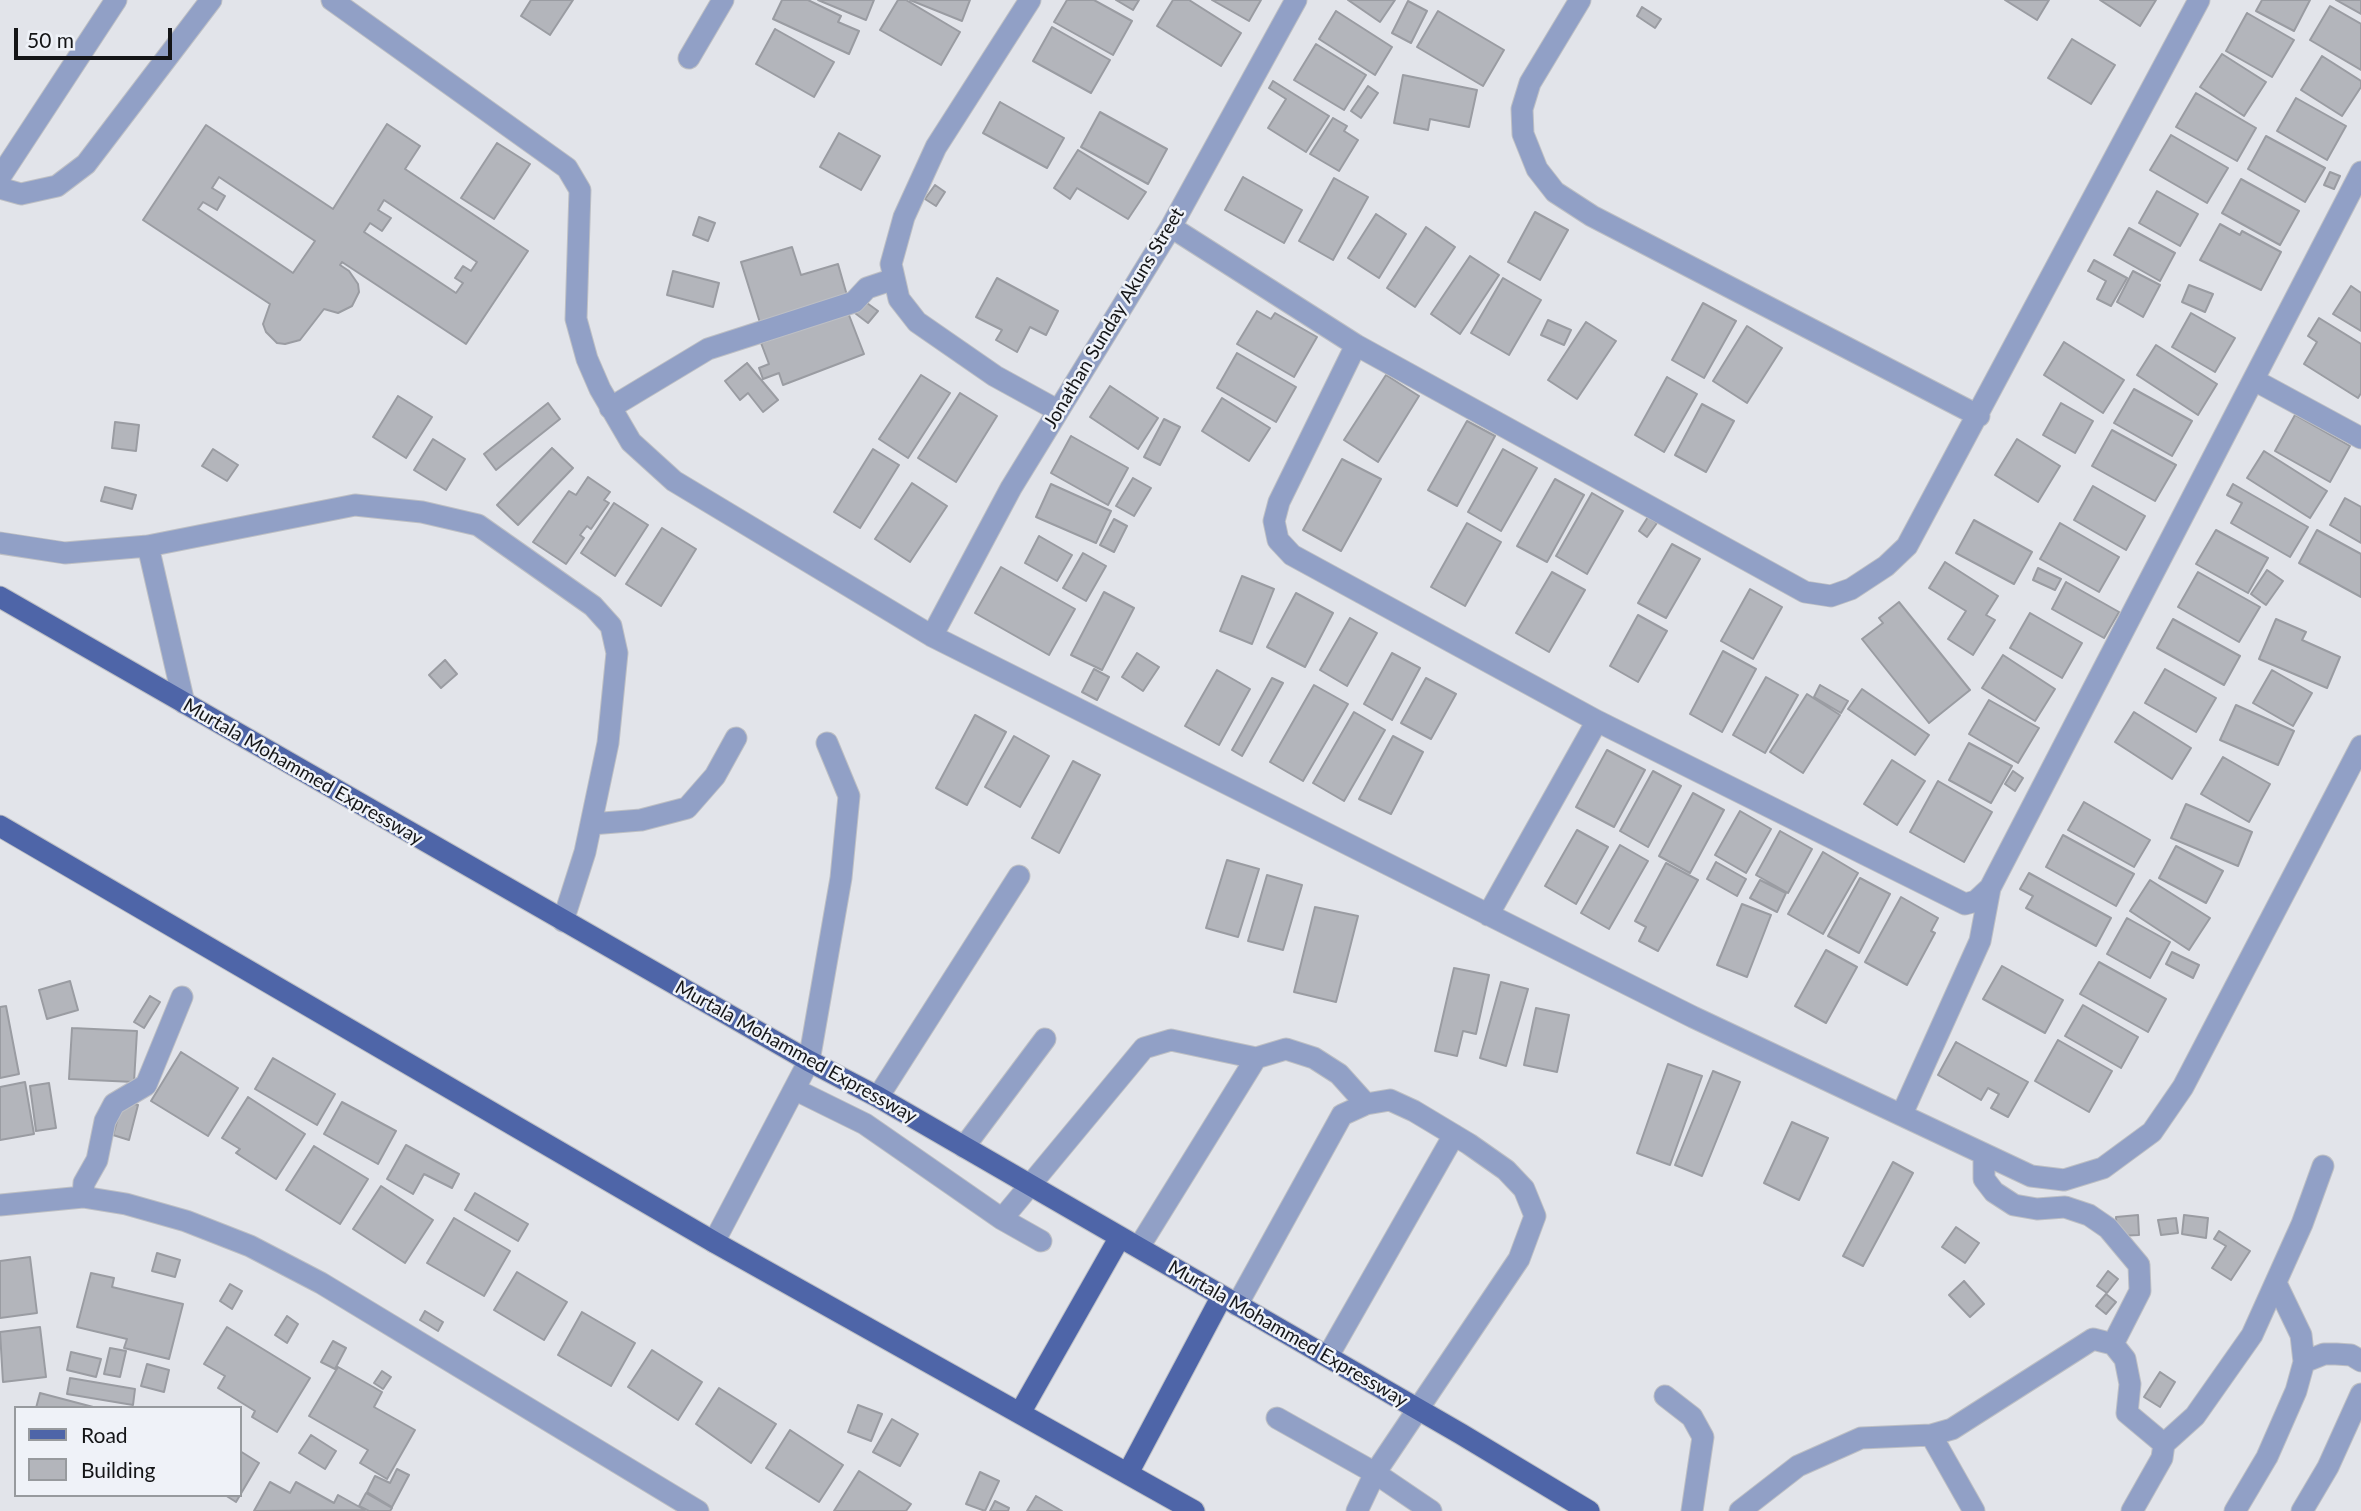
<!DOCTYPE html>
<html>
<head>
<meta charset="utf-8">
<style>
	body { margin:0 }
	#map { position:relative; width:2361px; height:1511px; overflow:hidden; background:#e2e4ea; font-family:Lato,sans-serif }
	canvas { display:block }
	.legend { position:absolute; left:14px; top:1406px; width:228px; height:91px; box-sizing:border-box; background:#eff2f8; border:2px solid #979a9e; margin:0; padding:9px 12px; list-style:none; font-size:21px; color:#141517 }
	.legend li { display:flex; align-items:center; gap:14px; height:35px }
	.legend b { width:35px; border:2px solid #979a9e }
	.scale { position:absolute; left:14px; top:28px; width:158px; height:32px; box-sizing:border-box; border:4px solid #141517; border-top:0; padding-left:9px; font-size:21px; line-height:24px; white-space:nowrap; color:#141517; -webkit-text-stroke:5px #eff2f8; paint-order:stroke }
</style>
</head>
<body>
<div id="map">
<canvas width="2361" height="1511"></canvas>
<ul class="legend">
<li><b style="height:9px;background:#4e65a8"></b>Road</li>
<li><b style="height:19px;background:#b3b5bb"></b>Building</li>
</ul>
<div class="scale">50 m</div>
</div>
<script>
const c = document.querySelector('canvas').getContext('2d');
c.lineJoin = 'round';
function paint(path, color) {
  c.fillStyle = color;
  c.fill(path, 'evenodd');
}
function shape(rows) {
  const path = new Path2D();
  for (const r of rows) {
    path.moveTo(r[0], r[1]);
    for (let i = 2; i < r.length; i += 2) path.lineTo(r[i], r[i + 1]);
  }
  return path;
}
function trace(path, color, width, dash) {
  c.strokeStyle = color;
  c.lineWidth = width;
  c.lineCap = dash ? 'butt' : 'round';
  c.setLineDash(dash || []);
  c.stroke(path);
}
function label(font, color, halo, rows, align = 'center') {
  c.font = font + ' Lato,sans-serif';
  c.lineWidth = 5;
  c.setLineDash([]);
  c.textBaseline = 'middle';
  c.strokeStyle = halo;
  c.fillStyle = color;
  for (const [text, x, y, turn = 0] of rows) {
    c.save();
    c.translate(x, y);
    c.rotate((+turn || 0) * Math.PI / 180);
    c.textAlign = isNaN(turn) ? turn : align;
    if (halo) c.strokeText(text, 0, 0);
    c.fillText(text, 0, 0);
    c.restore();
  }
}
const building = shape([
	[531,0,573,0,550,35,521,16,531,0],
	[782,0,808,0,841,16,838,22,859,31,849,54,773,19,782,0],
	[818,0,874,0,866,20,818,0],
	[898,0,906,0,960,32,941,65,880,30,898,0],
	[910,0,970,0,962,21,910,0],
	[1067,0,1094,0,1132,21,1113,55,1054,22,1067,0],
	[1116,0,1139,0,1133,10,1116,0],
	[1173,0,1189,0,1241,33,1221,66,1157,26,1173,0],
	[1212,0,1261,0,1249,21,1212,0],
	[1348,0,1395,0,1380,22,1348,0],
	[2005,0,2049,0,2037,20,2005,0],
	[2100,0,2156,0,2140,26,2100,0],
	[2262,0,2310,0,2294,31,2256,11,2262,0],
	[2336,0,2361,0,2361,14,2336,0],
	[1408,1,1427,11,1411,43,1392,33,1408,1],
	[2330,6,2361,24,2361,70,2310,40,2330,6],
	[1642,7,1661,19,1655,28,1637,16,1642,7],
	[1336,11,1392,47,1375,75,1319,39,1336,11],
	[1438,11,1504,50,1483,86,1417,47,1438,11],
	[2247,13,2294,40,2272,77,2226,51,2247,13],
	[1052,27,1110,60,1091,93,1033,61,1052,27],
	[775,29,834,62,814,97,756,64,775,29],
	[2072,39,2115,65,2091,104,2048,78,2072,39],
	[1316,44,1366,75,1344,110,1294,80,1316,44],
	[2222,54,2266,82,2244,116,2200,87,2222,54],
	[2322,56,2361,81,2361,87,2342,116,2301,90,2322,56],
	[1403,75,1477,90,1469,127,1430,119,1428,130,1394,123,1403,75],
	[1273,81,1329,116,1306,152,1268,128,1286,99,1269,88,1273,81],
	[1368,86,1378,93,1361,118,1351,111,1368,86],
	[2196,93,2256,128,2237,161,2176,127,2196,93],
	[2296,98,2346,126,2327,160,2277,131,2296,98],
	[1000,102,1064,138,1047,168,983,133,1000,102],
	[1100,112,1167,149,1148,184,1081,147,1100,112],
	[1333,118,1347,126,1344,131,1358,140,1339,171,1310,154,1333,118],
	[387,124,420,146,405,169,528,251,466,344,342,262,340,265,349,271,358,284,359,292,352,306,338,313,324,309,300,340,285,344,277,343,266,332,263,324,270,304,143,220,206,125,333,209,387,124],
	[219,177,315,241,293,273,198,209,203,202,217,210,225,196,212,188,219,177],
	[384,200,477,262,471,271,463,266,455,278,463,283,456,293,364,232,370,223,382,231,391,218,378,210,384,200],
	[839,133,880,156,861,190,820,167,839,133],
	[2171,135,2228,168,2207,203,2150,170,2171,135],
	[2266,136,2325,168,2305,202,2248,169,2266,136],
	[497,143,530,164,494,219,461,198,497,143],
	[1078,150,1146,192,1128,219,1077,188,1070,199,1054,188,1078,150],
	[2330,172,2340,176,2334,189,2324,185,2330,172],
	[1243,177,1302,210,1284,243,1225,210,1243,177],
	[1334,178,1368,197,1333,260,1299,241,1334,178],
	[2241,179,2299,211,2280,245,2222,213,2241,179],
	[935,185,945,192,936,206,925,199,935,185],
	[2157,191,2198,214,2180,246,2139,223,2157,191],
	[1535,212,1568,230,1540,280,1508,262,1535,212],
	[1376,214,1406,234,1379,278,1348,258,1376,214],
	[699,217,715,223,708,241,693,235,699,217],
	[2220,224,2240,235,2242,231,2281,252,2261,290,2200,260,2220,224],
	[1426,227,1455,247,1415,307,1387,288,1426,227],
	[2129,228,2175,253,2160,281,2114,255,2129,228],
	[792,247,801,275,838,264,848,299,761,326,741,262,792,247],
	[1470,256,1499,275,1460,334,1431,314,1470,256],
	[2094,260,2127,278,2111,306,2097,299,2106,281,2088,271,2094,260],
	[673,271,719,283,713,307,667,295,673,271],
	[2133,271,2160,285,2143,317,2117,302,2133,271],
	[997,278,1058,311,1046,335,1030,327,1017,352,996,340,1002,330,976,317,997,278],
	[1503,278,1541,300,1509,355,1471,333,1503,278],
	[2189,285,2213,294,2205,312,2182,302,2189,285],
	[2351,286,2361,293,2361,331,2333,314,2351,286],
	[860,298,878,311,868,323,851,310,860,298],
	[1703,303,1736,321,1704,378,1672,360,1703,303],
	[847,310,864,354,783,385,779,373,763,379,759,368,769,364,761,343,847,310],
	[1257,311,1271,319,1275,313,1317,337,1294,377,1237,344,1257,311],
	[2191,313,2235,338,2215,372,2172,347,2191,313],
	[2319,318,2361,344,2361,393,2358,398,2304,364,2317,342,2308,336,2319,318],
	[1548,320,1571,330,1564,345,1541,335,1548,320],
	[1586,322,1616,341,1577,399,1548,380,1586,322],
	[1747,326,1782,348,1747,403,1713,381,1747,326],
	[2064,342,2124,380,2103,413,2044,375,2064,342],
	[2156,345,2217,384,2198,415,2137,375,2156,345],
	[1237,353,1296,387,1276,422,1217,388,1237,353],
	[747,363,778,400,763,412,748,393,740,400,725,381,747,363],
	[921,375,950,393,908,458,879,439,921,375],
	[1386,375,1419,396,1378,462,1344,440,1386,375],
	[1667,377,1697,394,1664,452,1635,435,1667,377],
	[1110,386,1158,418,1138,449,1090,417,1110,386],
	[2134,389,2192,421,2172,456,2114,423,2134,389],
	[960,393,997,416,956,482,918,458,960,393],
	[398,396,432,417,406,458,373,437,398,396],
	[1222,398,1270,428,1249,461,1202,431,1222,398],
	[548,403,560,419,496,470,484,454,548,403],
	[2061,403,2093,421,2075,453,2043,435,2061,403],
	[1702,404,1734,421,1706,472,1675,455,1702,404],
	[2295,415,2350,446,2330,482,2275,451,2295,415],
	[1164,419,1180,427,1160,465,1144,457,1164,419],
	[1467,421,1495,436,1457,506,1428,490,1467,421],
	[115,422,139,425,136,451,112,448,115,422],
	[2112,430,2176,465,2155,501,2092,466,2112,430],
	[1071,436,1128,468,1108,505,1051,473,1071,436],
	[433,439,465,459,446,490,414,470,433,439],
	[2017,439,2060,466,2038,502,1995,475,2017,439],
	[552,448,573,468,518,525,497,505,552,448],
	[213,449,238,465,227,481,202,466,213,449],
	[873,449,899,465,860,528,834,512,873,449],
	[1503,449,1537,468,1501,531,1468,512,1503,449],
	[2264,451,2327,491,2310,518,2247,478,2264,451],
	[1342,459,1381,479,1341,551,1303,530,1342,459],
	[588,477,610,492,604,500,609,503,591,529,587,526,580,535,584,538,566,564,533,542,569,491,576,495,588,477],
	[1133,478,1151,488,1134,516,1116,506,1133,478],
	[1555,479,1584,495,1547,562,1517,546,1555,479],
	[912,483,947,506,910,562,875,539,912,483],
	[1051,484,1111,511,1096,543,1036,517,1051,484],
	[2233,484,2308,527,2290,557,2231,523,2242,503,2227,495,2233,484],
	[2093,486,2145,516,2126,550,2074,520,2093,486],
	[105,487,136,495,132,509,101,501,105,487],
	[1592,493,1623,511,1587,574,1556,556,1592,493],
	[2345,498,2361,507,2361,543,2330,525,2345,498],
	[614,503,648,525,615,576,581,553,614,503],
	[1648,517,1657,523,1647,537,1639,531,1648,517],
	[1114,519,1127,526,1114,552,1100,545,1114,519],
	[1974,520,2032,552,2014,584,1956,553,1974,520],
	[1467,523,1501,542,1465,606,1431,587,1467,523],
	[2060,523,2119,557,2099,592,2040,559,2060,523],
	[662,528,696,549,661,606,626,584,662,528],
	[2216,530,2268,558,2248,593,2196,564,2216,530],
	[2317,530,2361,554,2361,597,2299,563,2317,530],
	[1039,536,1072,555,1057,581,1025,563,1039,536],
	[1672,544,1700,559,1666,618,1638,603,1672,544],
	[1083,553,1106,566,1086,601,1063,588,1083,553],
	[1945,562,1998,596,1986,615,1995,620,1973,655,1948,639,1966,611,1929,588,1945,562],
	[1001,567,1075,609,1049,655,975,613,1001,567],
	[2038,568,2061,579,2055,590,2033,580,2038,568],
	[2267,570,2283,581,2266,605,2251,594,2267,570],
	[1552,572,1585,590,1549,652,1516,633,1552,572],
	[2198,572,2260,607,2239,642,2178,607,2198,572],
	[1242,576,1274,589,1252,644,1220,631,1242,576],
	[2066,582,2119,612,2104,638,2052,609,2066,582],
	[1750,589,1782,607,1753,659,1721,641,1750,589],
	[1104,592,1134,608,1102,670,1071,655,1104,592],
	[1296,593,1333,613,1305,667,1267,647,1296,593],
	[1899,602,1970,690,1929,723,1862,639,1883,623,1879,618,1899,602],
	[2030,613,2082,643,2062,678,2010,648,2030,613],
	[1638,615,1667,631,1638,682,1610,666,1638,615],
	[1350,618,1377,633,1347,686,1320,670,1350,618],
	[2173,619,2240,656,2224,685,2157,648,2173,619],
	[2276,619,2306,632,2302,640,2340,657,2327,688,2259,659,2276,619],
	[1723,651,1756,669,1722,732,1690,714,1723,651],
	[1137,653,1159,667,1143,691,1122,677,1137,653],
	[1392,653,1420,668,1392,720,1364,704,1392,653],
	[2003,655,2055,689,2035,721,1982,688,2003,655],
	[445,660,457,674,441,688,429,675,445,660],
	[1094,669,1109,677,1097,700,1082,692,1094,669],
	[2165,669,2216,698,2196,732,2145,703,2165,669],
	[1217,670,1250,689,1219,745,1185,726,1217,670],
	[2272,670,2312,693,2293,726,2253,703,2272,670],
	[1766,677,1798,695,1765,753,1733,735,1766,677],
	[1272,678,1283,683,1242,756,1232,750,1272,678],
	[1426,678,1456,694,1431,739,1401,723,1426,678],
	[1314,685,1348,704,1303,781,1270,762,1314,685],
	[1820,685,1848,701,1841,713,1814,697,1820,685],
	[1862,689,1929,735,1915,755,1848,709,1862,689],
	[1807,694,1840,715,1803,773,1770,752,1807,694],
	[1989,700,2039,728,2018,763,1969,734,1989,700],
	[2236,705,2294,731,2278,765,2220,740,2236,705],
	[1354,712,1385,730,1344,801,1313,783,1354,712],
	[2134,712,2191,748,2172,779,2115,742,2134,712],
	[975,715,1006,732,967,805,936,788,975,715],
	[1014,736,1049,756,1020,807,985,787,1014,736],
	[1393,736,1423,752,1391,814,1359,799,1393,736],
	[1969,743,2012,766,1991,803,1949,780,1969,743],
	[1607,750,1645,770,1614,827,1576,807,1607,750],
	[2223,757,2270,784,2249,822,2201,794,2223,757],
	[1892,760,1925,781,1897,825,1864,804,1892,760],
	[1073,761,1100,775,1059,853,1032,838,1073,761],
	[1653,771,1681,786,1648,847,1620,831,1653,771],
	[2013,771,2023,778,2015,791,2005,784,2013,771],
	[1938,781,1992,812,1964,862,1910,832,1938,781],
	[1693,793,1724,810,1690,873,1659,856,1693,793],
	[2084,802,2150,840,2134,867,2068,830,2084,802],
	[2186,804,2252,832,2238,866,2171,838,2186,804],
	[1740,811,1771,829,1746,873,1715,855,1740,811],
	[1577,830,1608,847,1576,904,1545,886,1577,830],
	[1780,831,1812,849,1788,893,1756,875,1780,831],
	[2063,835,2134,874,2116,906,2046,867,2063,835],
	[1620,845,1648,861,1609,929,1581,913,1620,845],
	[2176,846,2223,871,2206,903,2159,878,2176,846],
	[1823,852,1858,873,1823,934,1788,914,1823,852],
	[1227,860,1259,869,1238,937,1206,928,1227,860],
	[1716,862,1746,879,1737,896,1707,879,1716,862],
	[1666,863,1698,880,1658,951,1639,941,1646,927,1635,921,1666,863],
	[2029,873,2111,918,2096,946,2026,908,2033,896,2020,889,2029,873],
	[1267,875,1302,885,1283,950,1248,941,1267,875],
	[1860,878,1890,894,1859,953,1828,936,1860,878],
	[1760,880,1786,893,1777,912,1750,898,1760,880],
	[2150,880,2210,918,2189,950,2130,911,2150,880],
	[1901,897,1938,918,1931,931,1935,933,1907,985,1865,962,1901,897],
	[1742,904,1771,915,1747,977,1717,965,1742,904],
	[1315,907,1358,916,1336,1002,1294,992,1315,907],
	[2127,918,2170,942,2150,978,2107,954,2127,918],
	[1826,950,1857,967,1826,1023,1795,1006,1826,950],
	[2172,952,2199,965,2193,978,2166,964,2172,952],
	[2099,962,2166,999,2148,1032,2080,994,2099,962],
	[2002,966,2063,1000,2045,1033,1983,999,2002,966],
	[1454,968,1489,975,1476,1034,1463,1031,1457,1056,1435,1051,1454,968],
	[70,981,78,1010,47,1019,39,990,70,981],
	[1501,982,1528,989,1506,1066,1480,1058,1501,982],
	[150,996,160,1002,144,1028,134,1022,150,996],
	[2083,1005,2138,1037,2121,1068,2065,1036,2083,1005],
	[6,1006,19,1074,0,1078,0,1007,6,1006],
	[1536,1008,1569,1015,1557,1072,1524,1065,1536,1008],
	[72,1028,137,1031,134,1082,69,1079,72,1028],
	[2058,1040,2112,1071,2089,1112,2035,1081,2058,1040],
	[1956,1042,2028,1082,2008,1117,1991,1108,1999,1094,1988,1088,1981,1100,1938,1075,1956,1042],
	[181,1052,238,1088,208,1136,151,1101,181,1052],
	[273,1058,335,1094,317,1125,255,1089,273,1058],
	[1668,1064,1702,1076,1670,1165,1637,1153,1668,1064],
	[1713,1071,1740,1082,1702,1176,1675,1165,1713,1071],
	[25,1082,34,1134,0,1140,0,1087,25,1082],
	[49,1083,56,1128,36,1131,30,1086,49,1083],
	[248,1097,305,1134,276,1179,236,1153,240,1149,222,1138,248,1097],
	[123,1101,138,1105,129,1140,113,1135,123,1101],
	[342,1102,396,1131,378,1164,324,1134,342,1102],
	[1792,1122,1828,1138,1799,1200,1764,1183,1792,1122],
	[406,1145,459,1174,452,1188,424,1174,413,1194,387,1179,406,1145],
	[314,1146,368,1179,340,1224,286,1190,314,1146],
	[1893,1162,1913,1173,1863,1266,1843,1256,1893,1162],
	[381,1186,433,1220,405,1263,353,1229,381,1186],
	[475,1193,528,1224,518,1241,465,1210,475,1193],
	[2138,1215,2139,1235,2117,1236,2116,1217,2138,1215],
	[2184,1215,2208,1218,2206,1238,2182,1234,2184,1215],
	[454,1218,510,1251,484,1296,427,1263,454,1218],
	[2176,1218,2178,1233,2161,1235,2158,1220,2176,1218],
	[1956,1227,1979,1243,1965,1263,1942,1247,1956,1227],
	[2219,1231,2250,1251,2231,1280,2212,1268,2226,1246,2214,1239,2219,1231],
	[157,1253,180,1260,175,1277,152,1271,157,1253],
	[30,1257,37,1313,0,1318,0,1261,30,1257],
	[2108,1271,2118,1279,2107,1293,2097,1286,2108,1271],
	[517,1272,567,1302,544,1340,494,1310,517,1272],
	[91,1273,114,1278,112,1287,183,1304,169,1359,124,1348,127,1339,77,1327,91,1273],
	[1964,1281,1984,1304,1970,1317,1949,1295,1964,1281],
	[230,1284,242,1291,232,1309,220,1301,230,1284],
	[2106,1294,2116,1302,2106,1314,2096,1306,2106,1294],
	[425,1311,443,1322,438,1331,420,1320,425,1311],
	[582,1312,635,1343,611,1386,558,1355,582,1312],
	[287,1316,298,1324,287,1343,275,1335,287,1316],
	[40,1327,46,1377,3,1382,0,1332,40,1327],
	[227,1327,310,1378,277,1432,252,1417,255,1411,218,1388,225,1376,204,1364,227,1327],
	[333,1341,346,1348,335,1369,321,1362,333,1341],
	[110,1348,126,1351,120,1377,104,1374,110,1348],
	[652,1350,702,1382,678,1420,628,1387,652,1350],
	[71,1352,101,1359,96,1377,67,1370,71,1352],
	[147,1364,169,1370,164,1392,141,1386,147,1364],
	[338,1367,382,1392,374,1407,415,1430,387,1479,360,1463,368,1450,309,1416,338,1367],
	[382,1371,391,1377,383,1389,374,1383,382,1371],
	[2160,1372,2175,1382,2160,1407,2144,1397,2160,1372],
	[70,1378,135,1389,133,1405,67,1394,70,1378],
	[719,1388,776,1424,751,1463,696,1424,719,1388],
	[40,1393,97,1408,36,1408,40,1393],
	[858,1405,882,1414,871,1441,848,1432,858,1405],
	[892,1419,918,1434,900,1466,873,1452,892,1419],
	[790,1430,843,1465,819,1502,766,1468,790,1430],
	[311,1435,336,1451,325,1469,299,1453,311,1435],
	[240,1451,259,1463,236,1502,225,1495,240,1495,240,1451],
	[397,1469,409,1475,392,1507,367,1492,375,1476,390,1483,397,1469],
	[859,1471,911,1504,906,1511,834,1511,859,1471],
	[980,1472,999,1481,985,1511,966,1504,980,1472],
	[270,1482,290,1493,296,1482,334,1503,338,1495,365,1510,254,1511,270,1482],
	[366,1493,392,1508,390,1511,369,1511,359,1506,366,1493],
	[1036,1496,1062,1511,1027,1511,1036,1496],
	[995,1501,1009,1508,1008,1511,990,1511,995,1501]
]);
const minor = shape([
	[332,0,567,168,580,190,576,319,587,359,600,389,631,442,674,481,932,636,1693,1017,2031,1176,2064,1180,2103,1168,2152,1132,2183,1087,2361,746],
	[1030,0,936,147,904,217,891,264,899,299,917,322,995,376,1057,410],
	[1580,0,1530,83,1522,109,1523,134,1537,169,1555,192,1592,216,1979,416],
	[689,58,723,0],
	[0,177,116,0],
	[0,188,21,194,57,186,86,164,211,0],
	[1171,227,1356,345,1279,502,1274,521,1278,540,1292,555,1597,721,1965,904,1976,901,1990,888,2361,172],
	[1356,345,1805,592,1831,596,1851,589,1886,566,1907,546,2199,0],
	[2254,380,2361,438],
	[610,408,708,349,854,302,867,288,894,279],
	[0,543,65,553,148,546,355,505,422,512,478,525,593,606,611,626,617,653,608,743,585,852,563,921],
	[148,546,184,703],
	[932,636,1011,488,1171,227,1296,0],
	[591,824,641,820,687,808,715,776,736,738],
	[1488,915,1597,721],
	[796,1090,865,1124,1002,1219,1041,1241],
	[878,1097,1019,876],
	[1902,1114,1980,941,1990,888],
	[964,1147,1045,1039],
	[1984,1155,1984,1179,1994,1192,2014,1205,2037,1209,2065,1207,2089,1215,2108,1228,2139,1265,2140,1291,2113,1344],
	[83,1197,84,1183,97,1160,105,1121,114,1104,146,1085,182,997],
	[0,1205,83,1197,126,1204,186,1221,250,1246,321,1283,698,1511],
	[1002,1219,1144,1048,1171,1040,1256,1058,1286,1049,1314,1058,1339,1074,1366,1104],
	[714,1242,809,1061,841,878,849,796,827,743],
	[1139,1247,1256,1058],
	[1237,1305,1342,1115,1366,1104,1390,1100,1414,1111,1469,1144,1506,1170,1524,1189,1535,1216,1519,1259,1375,1473,1357,1511],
	[1328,1356,1454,1135],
	[2304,1362,2324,1354,2336,1354,2351,1355,2361,1361],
	[1665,1396,1692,1417,1703,1437,1692,1511],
	[1277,1418,1375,1473,1431,1511],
	[1931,1435,1974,1511],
	[2164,1444,2195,1416,2252,1335,2302,1224,2323,1166],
	[1740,1511,1798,1466,1861,1438,1931,1435,1952,1429,2093,1339,2113,1344,2125,1359,2130,1384,2127,1413,2164,1444,2162,1458,2132,1511],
	[2235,1511,2267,1457,2296,1391,2304,1362,2301,1335,2276,1283],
	[2302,1511,2328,1467,2361,1394]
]);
const major = shape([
	[0,597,809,1061,878,1097,1461,1434,1589,1511],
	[0,826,714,1242,1194,1511],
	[1020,1413,1120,1237],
	[1128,1473,1222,1296]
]);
const streetNames = [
	["Jonathan Sunday Akuns Street",1114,318,-59],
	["Murtala Mohammed Expressway",303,772,30],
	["Murtala Mohammed Expressway",796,1052,29],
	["Murtala Mohammed Expressway",1288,1334,30]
];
paint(building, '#b3b5bb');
trace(building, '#9a9ca2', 2);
trace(minor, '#bdbfc4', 23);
trace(major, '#bdbfc4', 23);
trace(minor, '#91a0c6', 21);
trace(major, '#4e65a8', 21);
label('19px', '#141517', '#eff2f8', streetNames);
</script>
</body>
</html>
